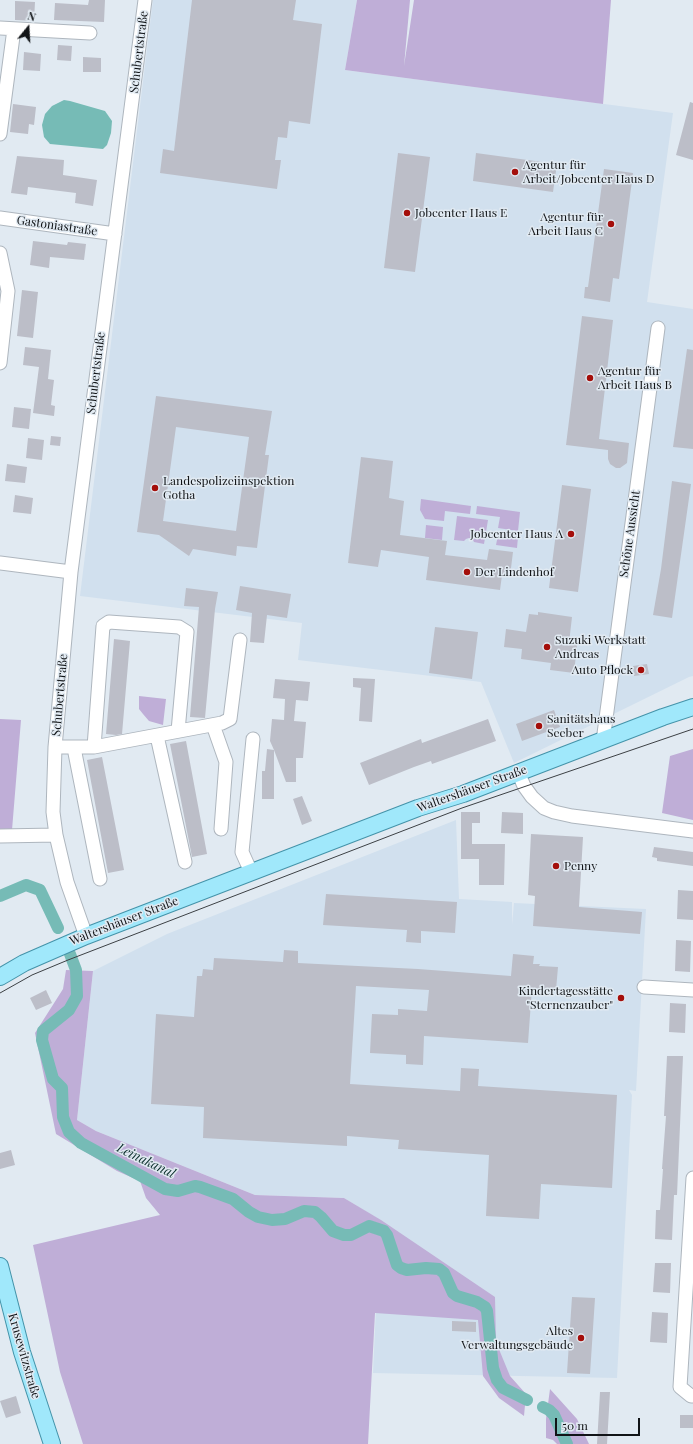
<!DOCTYPE html>
<html>
<head>
<meta charset="utf-8">
<style>
	body { margin:0 }
	#map { position:relative; width:693px; height:1444px; overflow:hidden; background:#e1eaf2; font-family:"Playfair Display",serif }
	canvas { display:block }
	.north { position:absolute; left:8px; top:8px; width:40px; height:40px; -webkit-text-stroke:3px #e1eaf2; paint-order:stroke; rotate:18deg; font-size:11px; font-weight:700; line-height:16px; text-align:center; color:#111417 }
	.north::after { content:''; display:block; margin:auto; width:14px; height:18px; background:#111417; clip-path:polygon(50% 0,100% 100%,50% 72%,0 100%) }
	.scale { position:absolute; left:555px; top:1418px; width:85px; height:18px; box-sizing:border-box; border:2px solid #111417; border-top:0; padding-left:5px; font-size:12px; line-height:14px; white-space:nowrap; color:#111417; -webkit-text-stroke:3px #e1eaf2; paint-order:stroke }
</style>
</head>
<body>
<div id="map">
<canvas width="693" height="1444"></canvas>
<div class="north">N</div>
<div class="scale">50 m</div>
</div>
<script>
const c = document.querySelector('canvas').getContext('2d');
c.lineJoin = 'round';
function paint(path, color) {
  c.fillStyle = color;
  c.fill(path, 'evenodd');
}
function shape(rows) {
  const path = new Path2D();
  for (const r of rows) {
    path.moveTo(r[0], r[1]);
    for (let i = 2; i < r.length; i += 2) path.lineTo(r[i], r[i + 1]);
  }
  return path;
}
function trace(path, color, width, dash) {
  c.strokeStyle = color;
  c.lineWidth = width;
  c.lineCap = dash ? 'butt' : 'round';
  c.setLineDash(dash || []);
  c.stroke(path);
}
function label(font, color, halo, rows, align = 'center') {
  c.font = font + ' "Playfair Display",serif';
  c.lineWidth = 3;
  c.setLineDash([]);
  c.textBaseline = 'middle';
  c.strokeStyle = halo;
  c.fillStyle = color;
  for (const [text, x, y, turn = 0] of rows) {
    c.save();
    c.translate(x, y);
    c.rotate((+turn || 0) * Math.PI / 180);
    c.textAlign = isNaN(turn) ? turn : align;
    if (halo) c.strokeText(text, 0, 0);
    c.fillText(text, 0, 0);
    c.restore();
  }
}
const built = shape([
	[153,0,357,0,345,70,673,113,647,302,693,309,693,676,689,677,514,763,481,682,298,660,302,623,80,596],
	[456,820,459,899,512,902,512,925,514,903,646,909,636,1091,629,1090,632,1095,617,1378,373,1373,380,1220,344,1198,255,1195,96,1131,77,1120,93,971,167,934]
]);
const green = shape([
	[357,0,410,0,404,66,414,0,611,0,603,104,345,70],
	[421,499,471,506,470,514,445,511,444,521,425,519,420,510],
	[477,506,520,512,518,531,498,528,500,517,476,514],
	[457,516,488,520,484,544,474,542,473,540,469,538,466,539,464,541,454,540],
	[426,525,443,527,442,540,425,538],
	[498,535,518,537,517,548,496,545],
	[139,696,166,699,163,725,149,721,143,714,139,709],
	[0,719,21,720,12,830,0,829],
	[693,749,693,820,662,813,670,756],
	[66,970,93,971,77,1120,96,1131,255,1195,344,1198,381,1220,495,1297,496,1342,510,1376,526,1394,524,1416,499,1398,483,1376,478,1320,375,1313,368,1444,83,1444,60,1372,33,1245,160,1215,146,1198,140,1181,117,1171,56,1134,35,1033,63,989],
	[550,1389,577,1419,589,1444,557,1444,553,1440,546,1438,546,1419]
]);
const water = shape([
	[64,100,70,101,105,111,112,121,111,133,107,145,103,149,50,144,44,137,42,125,45,114,52,106]
]);
const canal = shape([
	[0,896,26,885,40,890,58,928],
	[70,954,76,970,77,996,69,1010,43,1031,42,1040,53,1079,62,1088,63,1117,69,1132,81,1143,165,1189,178,1191,195,1186,200,1187,233,1199,249,1212,258,1217,272,1220,285,1219,304,1211,315,1212,321,1217,333,1231,344,1235,351,1235,369,1226,384,1231,387,1235,397,1265,401,1268,407,1270,426,1268,439,1269,444,1273,453,1293,457,1296,477,1302,485,1307,487,1311,493,1368,497,1380,503,1388,527,1400],
	[543,1407,549,1410,554,1415,567,1444]
]);
const building = shape([
	[89,0,105,0,104,22,54,20,55,3,88,5],
	[192,0,296,0,293,20,322,24,310,124,289,121,287,138,278,137,275,160,281,160,277,189,160,173,163,149,174,151],
	[15,1,35,2,34,21,15,20],
	[58,45,72,46,71,61,57,60],
	[24,52,41,54,40,71,23,70],
	[83,57,101,58,101,72,83,72],
	[690,102,693,103,693,160,676,155],
	[13,104,36,107,34,125,29,124,28,134,10,132],
	[398,153,430,157,415,272,384,268],
	[476,153,557,164,553,192,473,181],
	[17,156,64,160,63,175,97,180,93,206,75,203,76,193,28,187,27,195,11,193],
	[604,169,633,173,619,279,613,278,610,302,584,298,585,287,588,287],
	[33,241,67,245,68,242,86,244,84,260,50,257,49,268,30,265],
	[22,290,38,292,33,338,17,336],
	[582,316,613,320,599,439,629,443,627,463,620,468,616,468,610,464,608,459,608,450,566,445],
	[25,347,51,350,48,379,54,380,51,405,55,406,54,416,33,413,39,367,23,365],
	[687,349,693,350,693,449,673,447],
	[156,396,272,411,265,455,269,455,257,548,237,546,236,556,193,549,189,556,159,535,137,532],
	[176,427,249,437,236,531,163,521],
	[14,407,31,409,29,429,12,427],
	[51,436,61,437,60,446,50,445],
	[28,438,44,440,42,460,26,458],
	[361,457,393,461,389,498,404,501,400,535,447,541,445,555,487,560,489,549,513,552,510,576,502,575,500,590,426,580,429,557,381,550,378,567,348,563],
	[7,464,27,467,25,483,5,481],
	[672,481,691,484,672,618,653,615,661,569],
	[562,485,591,489,578,592,549,588],
	[15,495,33,498,31,514,13,512],
	[240,586,291,594,287,618,267,615,264,643,250,642,252,613,236,610],
	[186,588,218,592,215,609,205,718,190,717,199,607,184,606],
	[538,612,572,617,569,643,571,643,571,644,577,645,574,673,550,670,551,663,521,659,522,649,504,647,506,629,526,632,529,614,538,615],
	[435,627,478,632,472,679,429,673],
	[114,639,130,641,122,734,116,735,106,734],
	[647,664,649,674,634,676,633,666],
	[353,678,375,679,372,722,359,721,361,688,353,687],
	[275,679,310,682,308,701,296,700,294,721,306,722,303,758,296,758,296,782,286,782,274,750,274,799,262,799,262,771,265,771,267,749,274,750,270,741,272,719,284,720,285,699,273,698],
	[554,710,560,727,522,741,516,724],
	[488,719,496,741,432,764,431,761,414,767,369,785,360,763,421,739,422,743],
	[186,741,207,854,192,857,170,744],
	[102,757,124,870,108,873,87,760],
	[302,796,312,821,302,825,293,799],
	[461,812,480,812,480,823,472,823,472,844,505,844,504,885,479,885,479,859,461,859],
	[502,812,523,813,523,834,501,833],
	[531,834,583,837,579,907,642,912,640,934,533,926,535,896,528,895],
	[654,847,693,852,693,866,657,861,657,858,652,857],
	[678,890,693,891,693,920,677,919],
	[326,894,457,902,455,933,421,931,421,943,406,942,407,930,323,925],
	[676,940,691,941,690,972,675,971],
	[284,950,298,951,298,963,418,969,511,976,513,954,534,956,533,964,540,964,539,966,558,967,556,990,532,988,528,1043,424,1036,423,1065,406,1064,406,1055,370,1053,372,1014,398,1015,398,1009,427,1011,429,990,356,986,350,1084,460,1091,461,1068,479,1069,478,1086,617,1095,612,1188,541,1184,539,1219,486,1216,489,1155,398,1149,399,1140,347,1136,347,1146,203,1138,204,1107,151,1104,156,1014,194,1017,197,976,202,976,203,969,213,970,214,958,283,962],
	[46,990,52,1003,36,1010,30,998],
	[670,1003,686,1004,685,1033,669,1032],
	[667,1056,683,1056,677,1195,674,1195,672,1240,655,1239,656,1210,660,1210,663,1169,662,1169,666,1116,664,1116],
	[11,1150,15,1165,0,1169,0,1153],
	[655,1263,671,1263,670,1293,653,1292],
	[572,1297,595,1298,590,1374,567,1373],
	[652,1312,668,1313,667,1343,650,1342],
	[452,1321,476,1322,476,1332,452,1331],
	[600,1392,610,1392,607,1444,597,1444],
	[16,1396,21,1413,6,1418,0,1401],
	[680,1415,693,1415,693,1428,680,1428]
]);
const minor = shape([
	[0,28,90,33],
	[0,134,14,29],
	[0,218,115,234],
	[0,253,8,291,0,363],
	[0,563,71,572],
	[213,725,226,762,221,829],
	[157,736,185,862],
	[603,741,658,328],
	[55,747,94,747,222,723,230,719,240,640],
	[94,747,103,626,109,622,179,627,187,632,178,731],
	[74,748,100,879],
	[518,772,524,786,532,797,544,808,554,812,572,816,693,831],
	[0,836,56,835],
	[251,872,242,852,253,739],
	[86,936,67,882,56,835,53,812,55,747,71,572,145,0],
	[644,987,693,990],
	[693,1178,680,1387,691,1396,693,1396]
]);
const major = shape([
	[0,977,24,963,86,936,418,808,463,794,663,717,693,707],
	[0,1266,22,1352,52,1444]
]);
const tram = shape([
	[0,993,32,975,68,960,462,808,693,729]
]);
const markers = [
	[515,172,4,"#a40e0a"],
	[407,213,4,"#a40e0a"],
	[611,224,4,"#a40e0a"],
	[590,378,4,"#a40e0a"],
	[155,488,4,"#a40e0a"],
	[571,534,4,"#a40e0a"],
	[467,572,4,"#a40e0a"],
	[547,647,4,"#a40e0a"],
	[641,670,4,"#a40e0a"],
	[539,726,4,"#a40e0a"],
	[556,866,4,"#a40e0a"],
	[621,998,4,"#a40e0a"],
	[581,1338,4,"#a40e0a"]
];
const streetNames = [
	["Schubertstraße",139,52,-83],
	["Gastoniastraße",57,226,8],
	["Schubertstraße",96,373,-83],
	["Schöne Aussicht",630,534,-82],
	["Schubertstraße",60,695,-85],
	["Waltershäuser Straße",472,789,-20],
	["Waltershäuser Straße",124,921,-21],
	["Krusewitzstraße",24,1356,74]
];
const poiNames = [
	["Agentur für",523,165],
	["Arbeit/Jobcenter Haus D",523,179],
	["Jobcenter Haus E",415,213],
	["Agentur für",603,217,"right"],
	["Arbeit Haus C",603,231,"right"],
	["Agentur für",598,371],
	["Arbeit Haus B",598,385],
	["Landespolizeiinspektion",163,481],
	["Gotha",163,495],
	["Jobcenter Haus A",563,534,"right"],
	["Der Lindenhof",475,572],
	["Suzuki Werkstatt",555,640],
	["Andreas",555,654],
	["Auto Pflock",633,670,"right"],
	["Sanitätshaus",547,719],
	["Seeber",547,733],
	["Penny",564,866],
	["Kindertagesstätte",613,991,"right"],
	["\"Sternenzauber\"",613,1005,"right"],
	["Altes",573,1331,"right"],
	["Verwaltungsgebäude",573,1345,"right"]
];
const waterNames = [
	["Leinakanal",146,1161,26]
];
paint(built, '#d1e0ee');
paint(green, '#bfaed7');
paint(water, '#76bbb6');
trace(canal, '#76bbb6', 12);
paint(building, '#bcbec8');
trace(minor, '#aeb6be', 15);
trace(major, '#4493a9', 18);
trace(minor, '#fff', 13);
trace(major, '#a0e8fb', 16);
trace(tram, '#3c4044', 1);
for (const [x, y, r, color] of markers) {
  const dot = new Path2D();
  dot.arc(x, y, r, 0, 2 * Math.PI);
  c.fillStyle = color;
  c.fill(dot);
  trace(dot, '#e1eaf2', 1.5);
}
label('12px', '#111417', '#e1eaf2', streetNames);
label('12px', '#111417', '#e1eaf2', poiNames, 'left');
label('italic 13px', '#0c2f2d', '#e1eaf2', waterNames);
</script>
</body>
</html>
